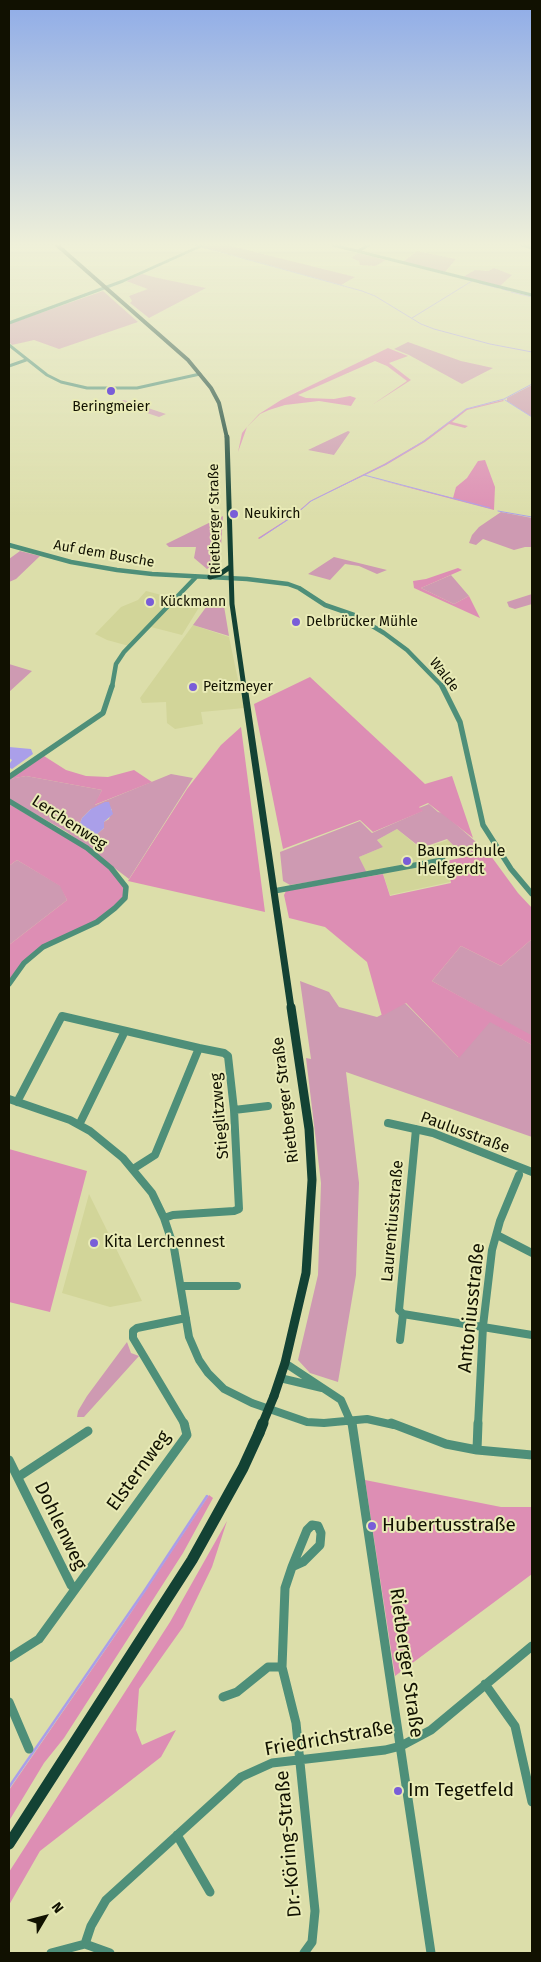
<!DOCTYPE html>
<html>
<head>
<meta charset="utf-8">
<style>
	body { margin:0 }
	#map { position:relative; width:541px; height:1962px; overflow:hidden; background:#dcdeaa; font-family:"Fira Sans",sans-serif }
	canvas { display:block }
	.frame { position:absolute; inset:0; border:10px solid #111101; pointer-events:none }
	.north { position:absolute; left:20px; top:1892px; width:50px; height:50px; -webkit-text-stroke:4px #e9ebb7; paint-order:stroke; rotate:53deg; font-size:14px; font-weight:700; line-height:20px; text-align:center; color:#111101 }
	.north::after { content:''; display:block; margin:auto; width:18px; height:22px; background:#111101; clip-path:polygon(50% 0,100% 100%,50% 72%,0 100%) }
</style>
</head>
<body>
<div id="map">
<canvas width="541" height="1962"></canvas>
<div class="frame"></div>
<div class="north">N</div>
</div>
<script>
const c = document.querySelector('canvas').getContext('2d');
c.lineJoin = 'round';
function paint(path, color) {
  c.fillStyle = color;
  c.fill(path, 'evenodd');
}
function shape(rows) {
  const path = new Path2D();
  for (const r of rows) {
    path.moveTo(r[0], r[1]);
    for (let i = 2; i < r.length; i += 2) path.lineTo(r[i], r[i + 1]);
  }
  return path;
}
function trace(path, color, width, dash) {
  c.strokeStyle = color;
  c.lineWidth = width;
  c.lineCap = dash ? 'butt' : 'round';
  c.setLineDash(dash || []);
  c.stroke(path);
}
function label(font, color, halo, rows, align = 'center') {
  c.font = font + ' "Fira Sans",sans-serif';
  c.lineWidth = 4;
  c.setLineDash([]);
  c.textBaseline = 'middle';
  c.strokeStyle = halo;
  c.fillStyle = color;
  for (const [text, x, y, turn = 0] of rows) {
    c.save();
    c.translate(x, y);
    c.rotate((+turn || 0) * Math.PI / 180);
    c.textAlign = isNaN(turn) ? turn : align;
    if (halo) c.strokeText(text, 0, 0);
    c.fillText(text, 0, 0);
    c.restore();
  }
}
const built = shape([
	[146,591,169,597,203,601,182,635,147,626,129,646,107,640,95,634,121,607,138,600],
	[193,625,229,637,244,708,201,712,203,724,175,729,167,723,166,702,142,703,140,698],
	[397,829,421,849,448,840,462,855,444,859,450,882,390,895,382,870,367,873,359,857,383,847,377,840],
	[89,1194,142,1301,110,1307,62,1293]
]);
const green = shape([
	[207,245,227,245,355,277,341,285,203,247],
	[417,251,456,259,445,272,403,262],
	[358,253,386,260,375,266,360,265,359,261,351,258],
	[494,268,512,275,500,286,463,277,475,270,488,271],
	[142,274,158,278,206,288,149,318,130,303,132,301,129,296,148,289,126,281],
	[103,291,138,322,59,349,34,340,12,345,9,342,9,324],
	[408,342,461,361,493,368,462,384,409,355,394,349],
	[532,385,532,417,507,401,507,398],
	[124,400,166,414,159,417,117,403],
	[348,431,350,432,334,455,308,450],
	[501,512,532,518,532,547,525,547,514,550,483,539,476,545,469,543,472,535,479,527],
	[223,516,220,562,207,569,194,558,196,547,169,547,166,544],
	[20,551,40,556,16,579,9,582,9,559],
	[334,557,387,570,377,574,359,566,345,564,330,580,308,574],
	[451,575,469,596,454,604,421,588],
	[532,594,532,604,515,609,509,607,507,602],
	[212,599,223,600,229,636,193,625],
	[9,664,32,671,9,692],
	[171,774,193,778,129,879,67,832,9,799,9,779,26,776,102,790,95,805],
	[110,807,112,810,109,819,104,822,104,828,96,835,77,831,82,818,91,809],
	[429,804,438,812,443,813,484,849,463,855,447,839,421,848,397,829,377,840,383,847,359,857,367,873,290,885,283,881,280,852,360,821,372,833,422,811,419,808],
	[17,860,61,886,67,900,9,945,9,866],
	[532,939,531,1036,432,981,461,946,501,966],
	[300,981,329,992,339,1007,377,1017,405,1003,458,1057,490,1021,532,1045,532,1137,346,1072,359,1183,356,1275,338,1382,310,1373,298,1360,318,1275,321,1183,306,1058,311,1059],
	[127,1342,131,1353,139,1356,84,1417,77,1417,78,1411,87,1396]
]);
const forest = shape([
	[388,348,408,356,389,363,411,380,372,405,407,381,387,366,375,361,298,395,306,398,334,399,350,396,356,398,351,406,319,401,285,405,269,410,260,414,247,427,238,452,242,433,247,427,259,414,281,400],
	[503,400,504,401,467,410,452,422,468,426,465,428,449,424,425,442,386,465,311,501,295,515,259,539,258,538,294,515,310,501,384,464,423,441,466,409],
	[485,460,495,487,494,510,368,477,453,498,456,487,467,478,478,461],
	[458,568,462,570,421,588,454,604,469,596,480,618,414,588,413,581,426,579],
	[310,677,425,784,452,776,473,838,428,803,419,807,423,811,373,832,360,820,283,849,254,704],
	[241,727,265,912,128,881,187,789,221,745],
	[44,756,66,770,86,776,108,777,134,770,152,782,94,805,102,790,26,776,10,779],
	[9,804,85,849,109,868,124,887,124,898,96,921,42,946,9,980,9,945,67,900,60,886,17,860,9,866],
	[488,852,518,893,532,908,532,939,501,966,461,946,432,981,531,1035,532,1034,532,1045,490,1022,459,1058,406,1003,382,1016,367,962,325,927,289,918,284,895,286,891,383,874,390,896,451,883,446,861],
	[9,1149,87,1171,50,1312,9,1302],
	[365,1480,501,1507,532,1507,532,1574,395,1676],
	[209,1495,213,1498,183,1553,64,1738,44,1763,9,1821,9,1790,128,1617],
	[227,1521,212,1567,183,1627,139,1689,136,1730,142,1745,176,1730,161,1757,40,1851,9,1905,9,1872,170,1622]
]);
const water = shape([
	[9,747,31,749,33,754,12,769,10,768,10,763,12,760,9,758],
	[105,802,109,802,113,814,104,822,104,828,96,835,89,837,79,835,77,831,82,818,91,809]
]);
const streamFar1 = shape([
	[195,245,362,291,375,296,421,324,434,329,490,344,532,352],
	[479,283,498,288],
	[502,289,509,291],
	[511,292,532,297],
	[412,318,472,281],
	[505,400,532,417],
	[364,475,490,508],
	[498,511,532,517],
	[260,538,295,515,311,501,386,464,424,441,466,409,504,399,532,384]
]);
const stream = shape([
	[9,1787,145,1590,207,1496]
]);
const minorFar4 = shape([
	[333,245,532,295],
	[522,245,532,248],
	[358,251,369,245],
	[9,323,123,281,203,245],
	[9,345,47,375,61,382,87,388,137,388,200,374],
	[9,366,26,360]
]);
const minorFar3 = shape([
	[9,545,71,562,117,570,152,574,247,579,288,584,299,588,325,605,354,615,384,633,407,650,443,687],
	[112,687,116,664,124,652,196,577]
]);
const minorFar2 = shape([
	[442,686,460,722,483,825,511,869,532,894],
	[9,777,103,713,112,686],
	[9,801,87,848,111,868,126,887,125,898,115,908,97,922,43,947,24,963,9,984],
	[274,891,443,860]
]);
const minorFar1 = shape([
	[9,1099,70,1120,90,1131,123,1158,152,1193,164,1218,174,1248,189,1337,199,1360,208,1373,224,1389,252,1403,307,1422,324,1423,367,1419,394,1425],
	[17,1102,62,1016,199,1048],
	[234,1110,268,1106],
	[388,1123,433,1133,532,1172],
	[79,1125,125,1031],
	[133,1169,155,1155,199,1048,224,1053,228,1056,234,1110,239,1209,234,1211,173,1215,164,1218],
	[497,1235,532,1253],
	[181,1286,237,1286],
	[403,1314,532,1335],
	[400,1340,403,1314,399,1310,416,1129],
	[285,1363,341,1400,352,1425],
	[280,1378,322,1388],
	[185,1425,133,1338,133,1331,137,1328,186,1318],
	[478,1425,483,1326,492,1250,500,1221,519,1175]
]);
const minor = shape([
	[352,1423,431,1953],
	[391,1423,446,1444,477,1450,532,1455],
	[477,1450,478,1423],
	[9,1460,71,1585,75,1589],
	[18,1477,88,1431],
	[312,1525,318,1526,321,1533,320,1545,303,1562,292,1567,307,1530,312,1525],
	[292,1567,285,1588,282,1667,296,1723,315,1911,312,1942,304,1953],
	[9,1658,39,1639,187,1435,184,1423],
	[485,1684,515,1726,532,1802],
	[223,1697,237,1692,268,1667,282,1667],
	[9,1702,29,1749],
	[177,1835,210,1892],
	[85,1944,91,1926,106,1900,241,1777,272,1763,385,1750,401,1746,431,1730,532,1646],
	[51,1953,85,1944,110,1953]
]);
const majorFar4 = shape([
	[57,245,188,360,211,388,219,403,227,438]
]);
const majorFar3 = shape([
	[227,437,232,604,244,687],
	[210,577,220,574,230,567]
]);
const majorFar2 = shape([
	[244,686,291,1008]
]);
const majorFar1 = shape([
	[274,1396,285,1363,306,1273,312,1180,309,1129,291,1007]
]);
const major = shape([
	[9,1844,192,1560,243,1468,259,1433]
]);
const majorBridgeFar1 = shape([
	[262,1425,274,1396]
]);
const majorBridge = shape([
	[259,1433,263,1423]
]);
const markers = [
	[111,391,5,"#795dd8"],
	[234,514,5,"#795dd8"],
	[150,602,5,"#795dd8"],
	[296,622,5,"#795dd8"],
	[193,687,5,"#795dd8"],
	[407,861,5,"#795dd8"],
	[94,1243,5,"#795dd8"],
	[372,1526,5,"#795dd8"],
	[398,1791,5,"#795dd8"]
];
const farPoinames = [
	["Beringmeier",111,407,"center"],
	["Neukirch",244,514],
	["Kückmann",160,602],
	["Delbrücker Mühle",306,622],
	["Peitzmeyer",203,687]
];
const farStreetnames = [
	["Rietberger Straße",215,519,-91],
	["Auf dem Busche",104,554,10],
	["Walde",444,675,52]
];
const streetNames = [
	["Lerchenweg",69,823,33],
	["Rietberger Straße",286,1100,-97],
	["Stieglitzweg",220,1116,-95],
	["Paulusstraße",465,1133,20],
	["Laurentiusstraße",393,1221,-85]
];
const poiNames = [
	["Baumschule",417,852],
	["Helfgerdt",417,870],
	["Kita Lerchennest",104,1243]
];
const nearStreetnames = [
	["Antoniusstraße",472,1308,-84],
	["Elsternweg",139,1471,-54],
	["Dohlenweg",60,1526,64],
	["Rietberger Straße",406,1663,82],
	["Friedrichstraße",329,1739,-10],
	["Dr.-Köring-Straße",289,1844,-95]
];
const nearPoinames = [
	["Hubertusstraße",382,1526],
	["Im Tegetfeld",408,1791]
];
paint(built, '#d2d599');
paint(green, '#ce9ab2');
paint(forest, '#dd8eb4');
paint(water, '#aa9fe9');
trace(streamFar1, '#aa9fe9', 1);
trace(stream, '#aa9fe9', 2.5);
trace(minorFar4, '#4e8f79', 3);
trace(minorFar3, '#4e8f79', 4.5);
trace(minorFar2, '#4e8f79', 5.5);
trace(minorFar1, '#4e8f79', 8);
trace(minor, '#4e8f79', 9);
trace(majorFar4, '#134234', 4);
trace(majorFar3, '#134234', 5);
trace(majorFar2, '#134234', 7);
trace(majorFar1, '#134234', 9);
trace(major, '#134234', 11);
trace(majorBridgeFar1, '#134234', 9);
trace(majorBridge, '#134234', 11);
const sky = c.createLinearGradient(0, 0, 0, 520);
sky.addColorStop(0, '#8face8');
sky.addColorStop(0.47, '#eff0d9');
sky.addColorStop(1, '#eff0d900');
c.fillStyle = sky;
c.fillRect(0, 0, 541, 520);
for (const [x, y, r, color] of markers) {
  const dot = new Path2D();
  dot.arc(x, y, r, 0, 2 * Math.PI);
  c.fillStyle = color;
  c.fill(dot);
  trace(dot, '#e9ebb7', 2);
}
label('14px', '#111101', '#e9ebb7', farPoinames, 'left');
label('14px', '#111101', '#e9ebb7', farStreetnames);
label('16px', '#111101', '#e9ebb7', streetNames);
label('16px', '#111101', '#e9ebb7', poiNames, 'left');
label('19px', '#111101', '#e9ebb7', nearStreetnames);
label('19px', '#111101', '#e9ebb7', nearPoinames, 'left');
</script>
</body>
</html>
